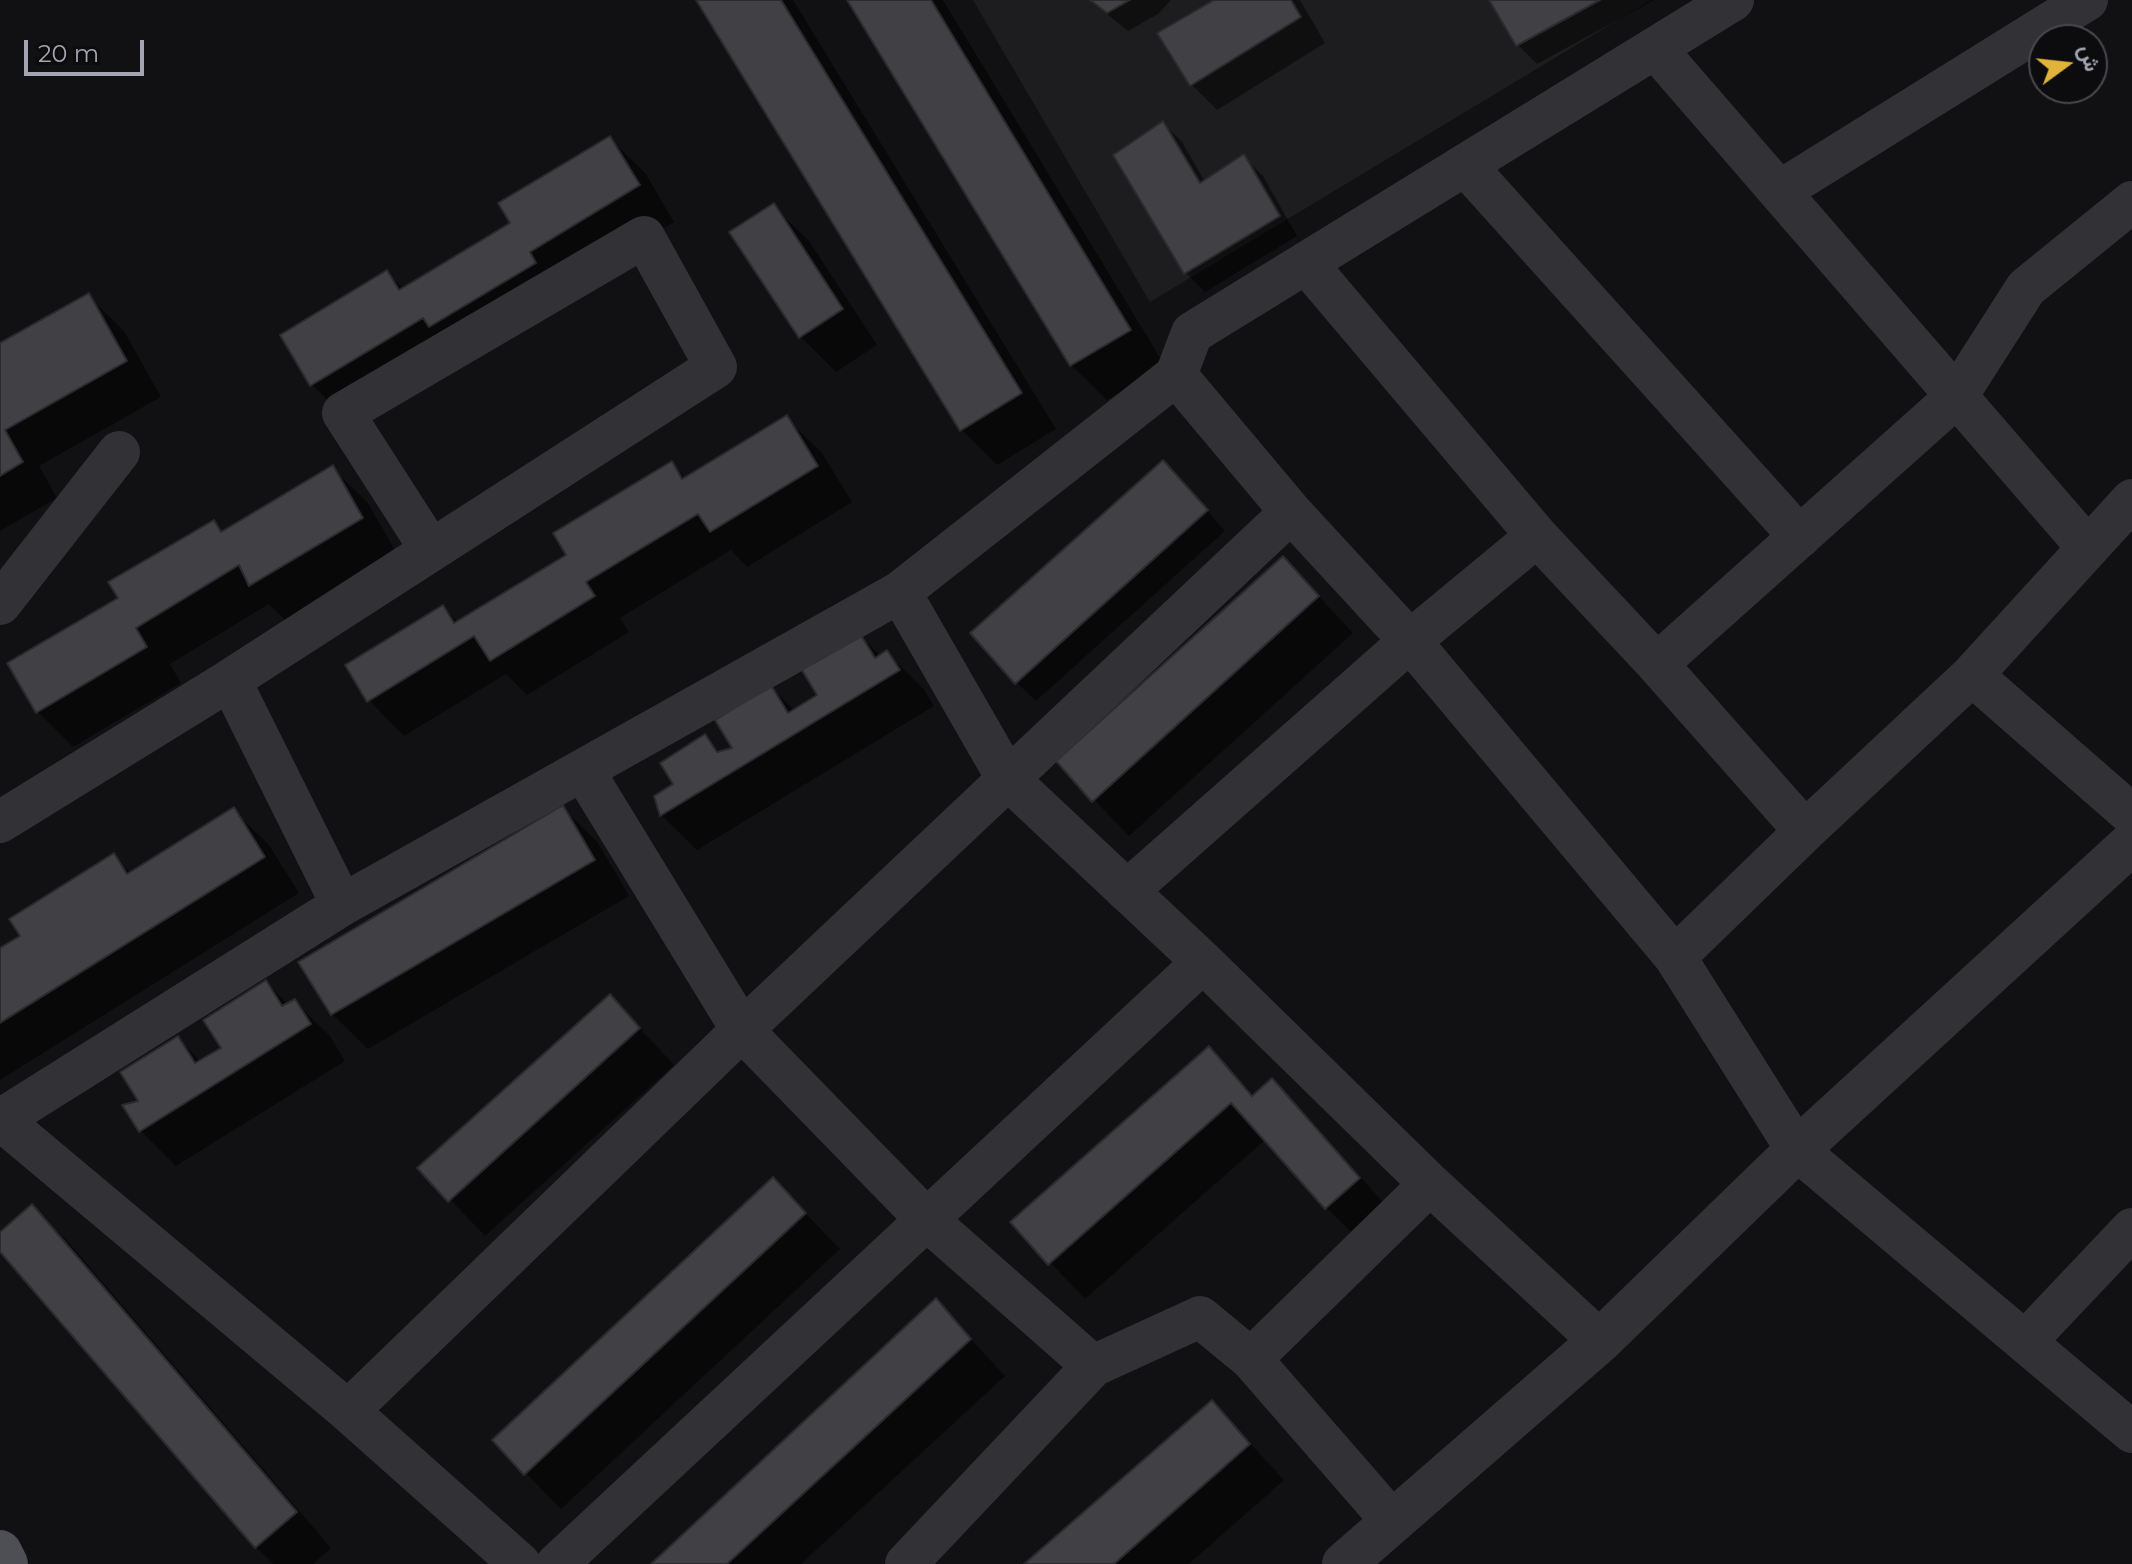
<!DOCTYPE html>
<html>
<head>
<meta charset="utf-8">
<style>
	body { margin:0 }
	#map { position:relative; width:2132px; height:1564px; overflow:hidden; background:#111012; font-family:Montserrat,Vazirmatn,sans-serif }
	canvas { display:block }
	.north { position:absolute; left:2028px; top:24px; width:80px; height:80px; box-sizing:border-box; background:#0c0b0d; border:2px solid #48494f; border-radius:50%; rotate:75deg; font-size:22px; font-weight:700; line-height:32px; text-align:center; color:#a3a6b1 }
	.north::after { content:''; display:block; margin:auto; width:28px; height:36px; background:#e0b33a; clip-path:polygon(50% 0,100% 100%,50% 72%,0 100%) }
	.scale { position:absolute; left:24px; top:40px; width:120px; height:36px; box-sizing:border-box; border:4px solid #a3a6b1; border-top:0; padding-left:10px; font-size:24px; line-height:28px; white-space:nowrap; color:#a3a6b1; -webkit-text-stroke:6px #0c0b0d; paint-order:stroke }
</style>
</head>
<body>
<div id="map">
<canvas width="2132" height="1564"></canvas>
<div class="north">ش</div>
<div class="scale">20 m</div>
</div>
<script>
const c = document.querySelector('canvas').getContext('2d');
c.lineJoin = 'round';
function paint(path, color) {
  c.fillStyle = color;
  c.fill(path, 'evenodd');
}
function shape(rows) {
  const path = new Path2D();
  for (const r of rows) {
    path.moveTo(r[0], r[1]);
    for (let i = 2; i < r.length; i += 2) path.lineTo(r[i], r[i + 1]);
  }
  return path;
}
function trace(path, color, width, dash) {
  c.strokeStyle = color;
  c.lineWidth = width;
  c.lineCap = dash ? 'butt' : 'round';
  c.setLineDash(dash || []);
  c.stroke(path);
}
const built = shape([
	[973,0,1651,0,1150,302]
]);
const shadow = shape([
	[698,0,793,0,1056,429,997,465,962,430],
	[850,0,943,0,1165,366,1107,400,1071,365],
	[1090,0,1171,0,1158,14,1128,31],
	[1217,0,1300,0,1325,43,1217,110,1192,85],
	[1491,0,1654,0,1537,64,1517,44],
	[1163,123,1182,142,1205,182,1244,157,1263,176,1297,236,1205,292,1186,273],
	[610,139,646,174,674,222,347,420,312,384,387,273,404,289,513,224],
	[773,206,809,241,877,345,836,372,801,337,732,233],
	[88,296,124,331,161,397,39,466,57,498,0,531,0,346],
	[786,418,822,453,852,502,747,567,731,550,620,618,629,632,527,695,506,674,404,736,369,700,443,607,459,623,569,556,671,464,686,479],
	[332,468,368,503,397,554,286,621,269,604,170,664,181,683,73,747,38,712,121,598,213,522,224,533],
	[1182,482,1225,531,1036,701,1016,682],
	[1283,558,1353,633,1129,836,1058,762],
	[859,634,881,657,887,653,923,688,934,706,697,850,661,815,704,736,721,753,735,749,771,687,795,711,820,696],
	[563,808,598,843,629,896,368,1049,332,1014],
	[233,810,269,845,299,893,0,1080,0,950,23,936,113,856,131,873],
	[266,982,288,1005,294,1001,330,1036,345,1061,176,1166,141,1131,125,1107,141,1102,178,1039,201,1062,223,1048],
	[610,996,674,1065,485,1236,420,1168],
	[1209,1049,1255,1096,1272,1081,1307,1116,1394,1215,1362,1243,1327,1208,1266,1139,1085,1299,1013,1223],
	[773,1180,840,1249,561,1509,494,1440],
	[32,1207,68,1242,331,1548,313,1564,273,1564,256,1547,0,1249,0,1235],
	[936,1301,1005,1376,801,1564,654,1564],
	[1212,1402,1284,1480,1189,1564,1027,1564]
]);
const building = shape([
	[696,0,781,0,1022,393,960,431,696,0],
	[847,0,931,0,1131,330,1070,366,847,0],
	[1090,0,1130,0,1107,13,1090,0],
	[1214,0,1291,0,1301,17,1190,86,1157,33,1214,0],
	[1489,0,1600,0,1516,46,1489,0],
	[1163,121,1200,183,1244,154,1280,216,1184,274,1113,155,1163,121],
	[610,136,640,185,530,252,536,263,429,327,423,318,310,386,280,335,387,270,399,290,510,223,498,203,610,136],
	[774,203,843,309,799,338,729,232,774,203],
	[89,293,127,361,5,430,23,462,0,476,0,343,89,293],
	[787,415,818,466,710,532,698,514,586,582,595,596,490,661,474,636,367,702,345,665,443,605,454,623,566,555,553,533,672,461,682,479,787,415],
	[1163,460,1208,510,1015,684,970,633,1163,460],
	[333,465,363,518,249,586,239,565,136,628,147,647,36,713,7,663,118,598,108,582,214,520,221,532,333,465],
	[1283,556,1319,596,1092,802,1056,761,1283,556],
	[859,632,875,658,887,650,900,670,660,816,654,796,673,784,660,763,705,734,717,752,732,748,715,720,771,685,788,713,817,695,800,667,859,632],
	[563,805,595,860,331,1015,298,962,563,805],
	[234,807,265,857,0,1023,0,948,20,936,9,919,114,853,127,874,234,807],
	[266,980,282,1006,295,999,311,1024,139,1132,122,1105,138,1101,120,1072,178,1036,195,1063,221,1048,203,1020,266,980],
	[610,994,640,1028,448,1202,417,1168,610,994],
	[1209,1046,1252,1096,1272,1078,1360,1178,1325,1209,1231,1103,1048,1265,1010,1222,1209,1046],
	[773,1177,806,1213,524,1475,492,1440,773,1177],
	[32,1204,297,1512,255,1548,0,1252,0,1232,32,1204],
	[936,1298,971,1339,727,1564,651,1564,936,1298],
	[1212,1400,1250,1444,1114,1564,1024,1564,1212,1400]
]);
const minor = shape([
	[1655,48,2088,548],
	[1465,165,1800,537],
	[1780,191,2087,0],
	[1306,263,1537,536,1657,664,1805,831],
	[1176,375,1291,512,1410,641,1675,957,1797,1150,2132,1432],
	[900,592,1007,778,1203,962,1430,1184,1600,1341],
	[0,604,119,452],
	[1657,664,1957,396,2026,288,2132,202],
	[1972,675,2132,815],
	[230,680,716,367,644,237,343,413,431,550],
	[583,770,742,1030,927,1220,1093,1366],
	[0,822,230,680,342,905],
	[1127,891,1410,641,1537,536],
	[1675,957,1805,831,1972,675,2132,500],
	[0,1120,342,905,900,592,1176,375,1192,333,1733,0],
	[1,1120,348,1411,520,1564],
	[2025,1342,2132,1229],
	[1251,1359,1430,1184],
	[348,1411,742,1030,1291,512],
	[557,1564,1203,962],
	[906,1564,1093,1366,1200,1317,1251,1359,1392,1521]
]);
const tertiary = shape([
	[1344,1564,1600,1341,1797,1150,2132,843]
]);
const primary = shape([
	[0,1552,6,1564]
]);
paint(built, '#1d1d1f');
paint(shadow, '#0007');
paint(building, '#404045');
trace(building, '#2b2b2e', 2);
trace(minor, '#323236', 42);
trace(tertiary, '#323236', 44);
trace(primary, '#4e4f55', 44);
</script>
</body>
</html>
